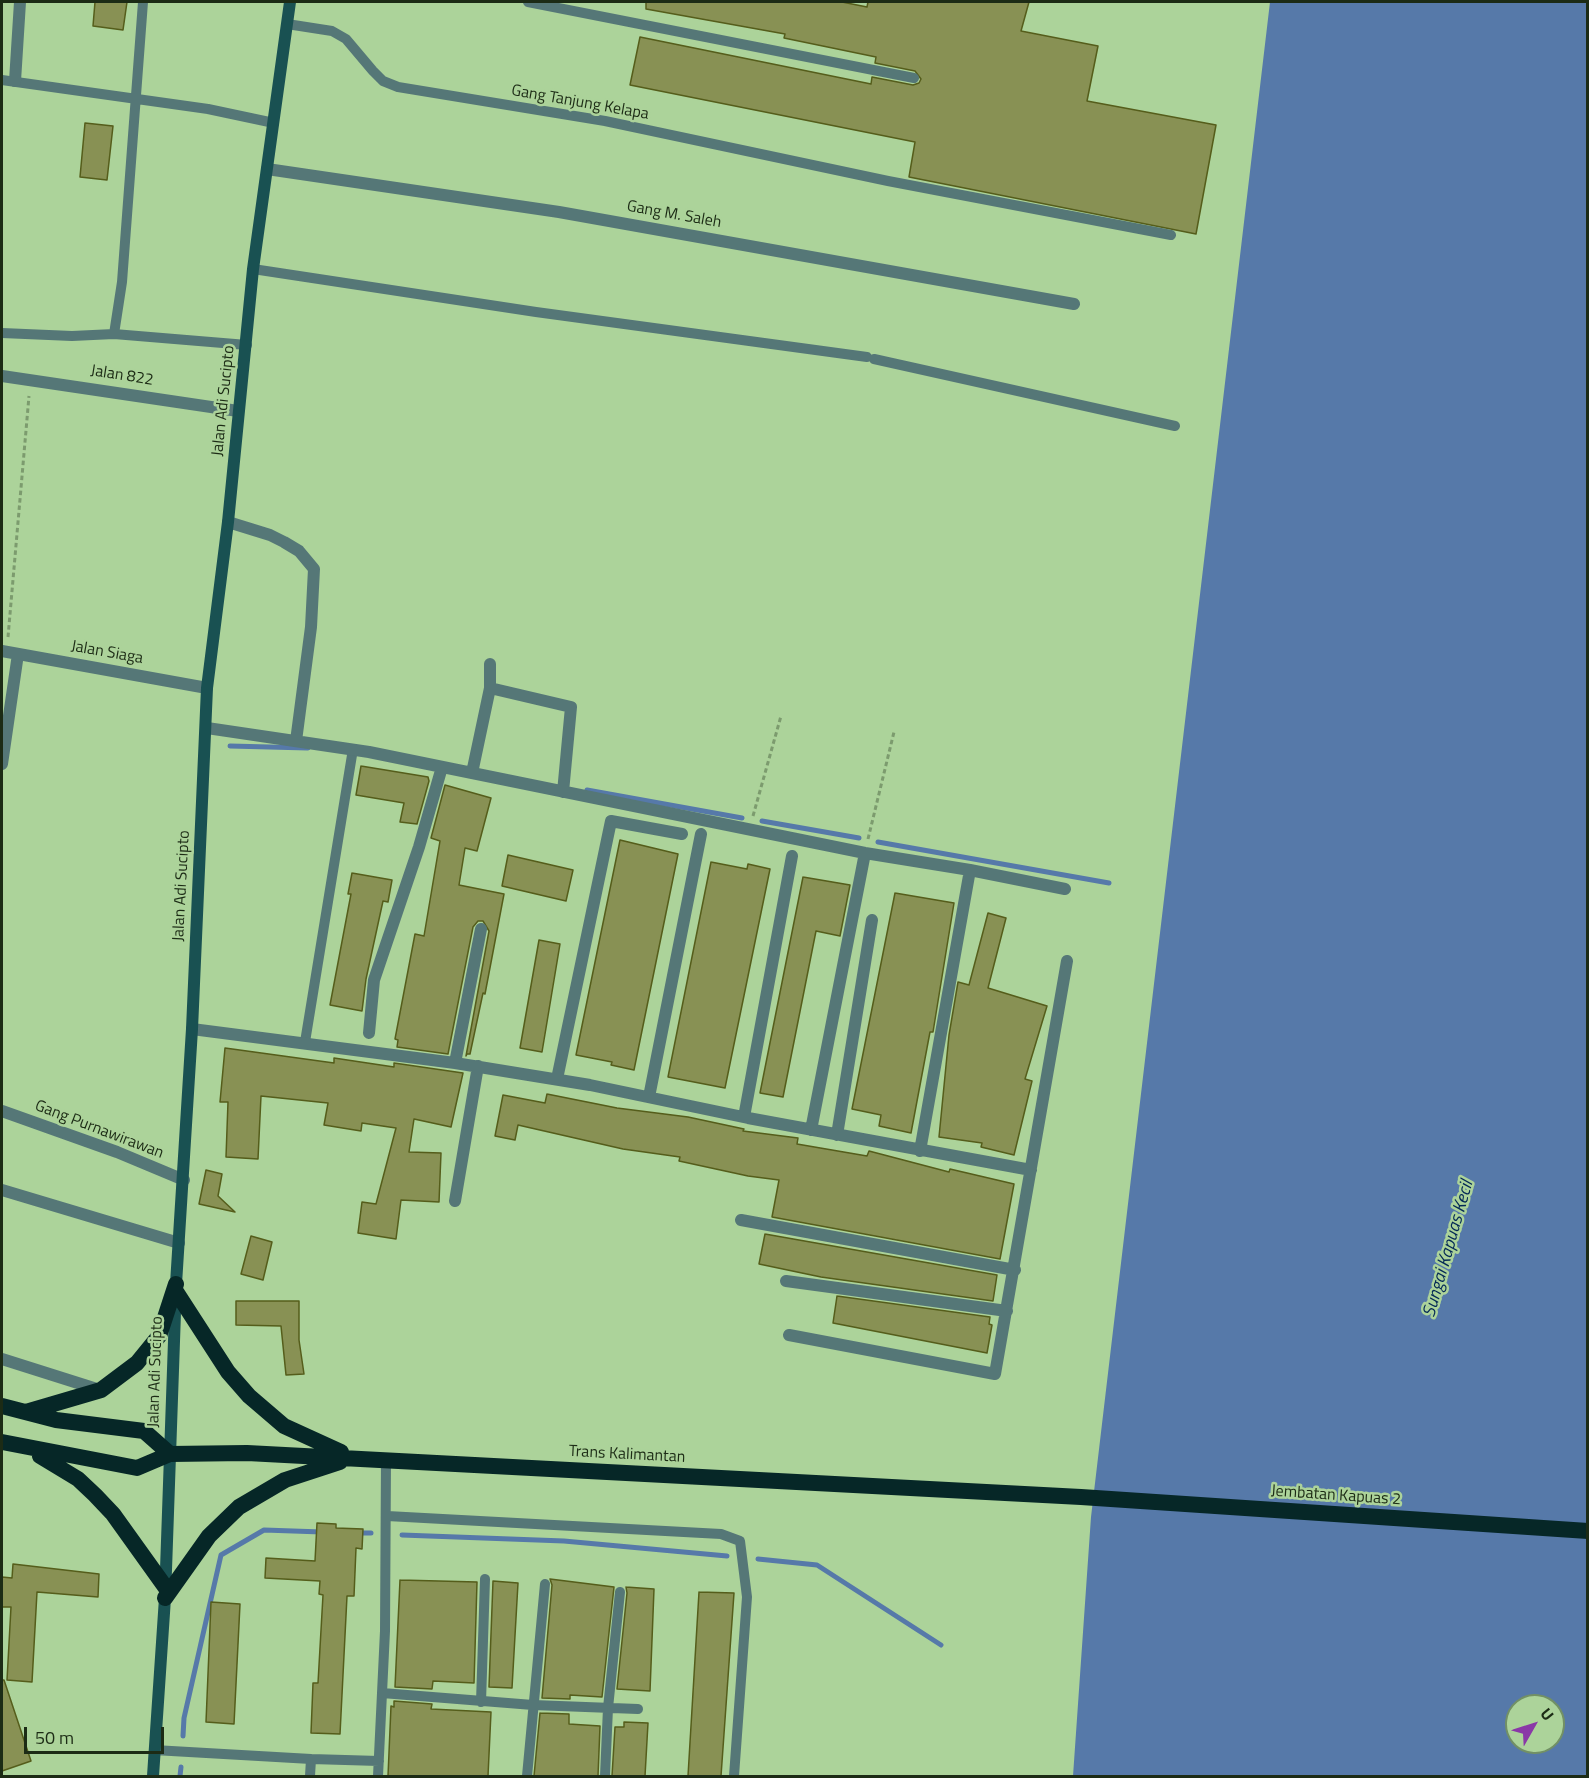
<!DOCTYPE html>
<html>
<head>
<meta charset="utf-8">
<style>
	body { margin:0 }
	#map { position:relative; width:1589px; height:1778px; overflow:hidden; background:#acd39a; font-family:"Titillium Web",sans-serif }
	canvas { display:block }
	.frame { position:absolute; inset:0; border:3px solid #1c2b15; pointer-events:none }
	.north { position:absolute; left:1505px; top:1694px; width:60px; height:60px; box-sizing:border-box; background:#acd39a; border:2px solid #729065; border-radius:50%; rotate:51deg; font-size:16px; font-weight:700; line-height:24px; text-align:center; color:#1c2b15 }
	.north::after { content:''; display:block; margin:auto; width:21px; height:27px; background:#8a38a7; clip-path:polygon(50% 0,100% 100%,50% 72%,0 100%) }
	.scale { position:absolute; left:24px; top:1727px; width:140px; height:27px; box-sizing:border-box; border:3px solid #1c2b15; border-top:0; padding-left:8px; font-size:18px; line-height:21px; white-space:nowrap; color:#1c2b15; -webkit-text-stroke:4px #acd39a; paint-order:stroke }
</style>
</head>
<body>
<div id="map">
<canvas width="1589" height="1778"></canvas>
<div class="frame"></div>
<div class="north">U</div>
<div class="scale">50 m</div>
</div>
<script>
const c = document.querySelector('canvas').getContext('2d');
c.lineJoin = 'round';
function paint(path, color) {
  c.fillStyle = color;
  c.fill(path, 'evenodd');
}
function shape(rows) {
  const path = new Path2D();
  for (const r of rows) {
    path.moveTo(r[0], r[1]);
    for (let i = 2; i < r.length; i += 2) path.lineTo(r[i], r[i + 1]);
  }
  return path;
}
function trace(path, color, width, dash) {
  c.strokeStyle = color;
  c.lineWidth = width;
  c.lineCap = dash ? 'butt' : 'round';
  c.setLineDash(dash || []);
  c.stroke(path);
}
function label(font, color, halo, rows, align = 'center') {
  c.font = font + ' "Titillium Web",sans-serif';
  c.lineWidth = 5;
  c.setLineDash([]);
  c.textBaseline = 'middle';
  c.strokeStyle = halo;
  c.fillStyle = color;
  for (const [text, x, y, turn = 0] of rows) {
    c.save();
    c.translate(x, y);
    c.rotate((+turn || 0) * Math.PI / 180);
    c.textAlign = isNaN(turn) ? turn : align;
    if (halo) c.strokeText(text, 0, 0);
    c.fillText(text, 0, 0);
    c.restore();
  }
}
const water = shape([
	[1270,2,1587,2,1587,1776,1073,1776,1091,1517],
	[1517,1706,1553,1706,1553,1742,1517,1742]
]);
const stream = shape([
	[230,746,308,748],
	[587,790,742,818],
	[762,821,859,838],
	[878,842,1109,883],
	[358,1533,371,1533],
	[402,1535,564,1541,727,1556],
	[758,1559,817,1565,941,1645],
	[183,1736,184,1718,221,1555,264,1530,322,1532],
	[180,1776,181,1767]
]);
const building = shape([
	[95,2,127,2,123,30,93,26,95,2],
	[646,2,842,2,867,7,868,2,1029,2,1021,31,1098,46,1087,101,1216,125,1196,234,909,177,915,142,630,85,640,37,871,84,872,77,913,85,919,83,921,79,915,71,875,63,876,57,784,38,785,34,646,9,646,2],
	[85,123,113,126,107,180,80,177,85,123],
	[361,766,428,777,429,781,417,824,400,822,404,803,356,795,361,766],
	[445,785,491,798,477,851,465,848,459,885,504,894,485,994,483,993,470,1054,467,1054,466,1056,489,931,483,921,478,921,473,927,448,1054,397,1047,398,1040,395,1039,415,934,424,936,440,841,431,838,445,785],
	[620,840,678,854,634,1070,611,1065,612,1062,576,1055,620,840],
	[508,855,573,870,566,901,502,886,508,855],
	[711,862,747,869,748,864,770,869,725,1088,668,1077,711,862],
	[352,873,392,880,388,902,383,901,366,979,362,1011,330,1005,351,894,348,894,352,873],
	[803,877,850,885,840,936,816,931,783,1097,760,1093,803,877],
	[895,893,954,903,933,1032,930,1032,911,1133,879,1126,881,1115,852,1109,895,893],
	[988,913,1006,918,988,988,1047,1006,1025,1079,1032,1081,1014,1155,981,1147,982,1143,939,1137,949,1035,958,982,969,985,988,913],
	[539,940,560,944,542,1052,520,1048,539,940],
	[225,1048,334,1063,334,1058,394,1067,394,1063,463,1073,451,1127,414,1119,409,1152,441,1153,439,1202,401,1200,396,1239,358,1233,362,1202,376,1204,396,1128,362,1123,361,1131,324,1125,328,1103,261,1096,258,1159,226,1157,228,1102,220,1102,225,1048],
	[547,1094,617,1108,688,1117,744,1129,743,1131,798,1138,797,1144,867,1156,869,1151,949,1172,950,1169,1014,1184,1000,1259,772,1217,779,1180,748,1176,679,1161,680,1157,623,1149,518,1125,515,1140,495,1136,503,1095,545,1103,547,1094],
	[206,1170,222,1174,218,1196,235,1212,199,1204,206,1170],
	[765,1234,997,1275,993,1301,821,1277,759,1264,765,1234],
	[251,1236,272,1242,263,1280,241,1274,251,1236],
	[837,1296,990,1317,989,1324,992,1325,987,1353,833,1323,837,1296],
	[236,1301,299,1301,299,1340,304,1374,286,1375,281,1326,236,1325,236,1301],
	[317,1523,336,1524,336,1528,363,1529,362,1549,356,1548,354,1596,347,1596,340,1734,311,1733,313,1683,318,1683,323,1595,319,1594,320,1581,265,1578,266,1558,315,1561,317,1523],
	[13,1564,99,1574,98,1597,37,1592,32,1682,7,1680,11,1607,2,1607,2,1577,12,1578,13,1564],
	[550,1579,614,1587,602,1697,570,1695,570,1699,542,1698,552,1585,550,1579],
	[400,1580,477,1582,474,1683,433,1681,432,1689,395,1687,400,1580],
	[493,1581,518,1583,512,1688,489,1687,493,1581],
	[626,1587,654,1589,650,1691,617,1689,627,1593,626,1587],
	[699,1592,734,1593,721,1776,688,1776,699,1592],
	[211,1602,240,1604,234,1724,206,1722,211,1602],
	[2,1680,4,1680,31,1761,2,1771,2,1680],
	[394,1701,432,1704,431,1709,491,1712,488,1776,388,1776,391,1706,394,1707,394,1701],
	[540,1713,569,1714,569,1724,600,1726,598,1776,534,1776,540,1713],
	[624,1722,648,1723,645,1776,612,1776,615,1727,624,1727,624,1722]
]);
const path = shape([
	[8,637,29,396],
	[753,816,781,716],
	[868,839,894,732]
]);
const service = shape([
	[143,2,122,282,114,334,247,345],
	[528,2,914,78],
	[287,24,332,31,346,39,373,71,383,81,398,87,605,121,888,181,1171,235],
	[2,80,208,109,274,123],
	[253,269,536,312,867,357],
	[2,333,72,336,114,334],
	[874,359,1175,426],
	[305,1042,353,749],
	[387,1516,721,1534,740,1541,747,1597,734,1776],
	[382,1693,533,1705,638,1709],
	[481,1702,485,1579],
	[154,1750,311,1759,379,1761],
	[310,1776,311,1759],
	[378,1776,385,1631,386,1460],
	[527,1776,545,1584],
	[605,1776,608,1708,620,1592]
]);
const minor = shape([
	[15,81,20,2],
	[267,169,559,212,1074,304],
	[2,376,238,411],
	[228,522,270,535,284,542,299,551,314,569,311,627,296,741],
	[2,651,207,688],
	[490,664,490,688],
	[207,728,369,752,865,853,970,870,1065,889],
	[2,764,18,654],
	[472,773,490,688,571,707,563,792],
	[192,1029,455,1063,590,1085,748,1118,1031,1170],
	[369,1033,374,980,419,847,442,767],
	[455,1063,481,929],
	[557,1079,611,821,682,834],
	[649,1097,701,834],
	[2,1111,117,1152,184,1180],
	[744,1117,792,856],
	[811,1130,865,853],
	[837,1135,872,920],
	[920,1151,970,870],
	[2,1190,179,1243],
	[455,1201,478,1066],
	[741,1220,1015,1270],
	[786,1281,1007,1311],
	[789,1335,995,1374,1067,961],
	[2,1359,100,1390]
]);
const secondary = shape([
	[153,1776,165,1598,176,1284,192,1029,207,688,228,522,253,269,290,2]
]);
const trunk = shape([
	[175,1290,228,1372,249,1396,284,1426,341,1452],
	[2,1406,56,1420,144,1431,170,1454],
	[26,1412,101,1390,137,1363,159,1336,176,1284],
	[2,1442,137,1468,170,1454,247,1453,1081,1497,1588,1531],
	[40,1456,78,1479,95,1495,113,1514,166,1588],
	[165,1598,209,1536,239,1507,285,1480,340,1462]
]);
const streetNames = [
	["Gang Tanjung Kelapa",580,103,10],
	["Gang M. Saleh",674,215,10],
	["Jalan 822",122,376,9],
	["Jalan Adi Sucipto",224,401,-84],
	["Jalan Siaga",107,653,10],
	["Jalan Adi Sucipto",182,886,-87],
	["Gang Purnawirawan",99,1130,21],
	["Jalan Adi Sucipto",156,1372,-88],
	["Trans Kalimantan",627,1455,3],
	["Jembatan Kapuas 2",1336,1496,4]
];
const waterNames = [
	["Sungai Kapuas Kecil",1449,1249,-74]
];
paint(water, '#5679a9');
trace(stream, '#5679a9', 5);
paint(building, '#889154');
trace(building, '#555d1b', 1.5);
trace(path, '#7c9b6e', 3, [4.5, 3]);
trace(service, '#577', 10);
trace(minor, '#577', 12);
trace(secondary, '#195152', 12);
trace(trunk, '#062727', 16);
label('16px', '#1c2b15', '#acd39a', streetNames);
label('italic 18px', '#032855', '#acd39a', waterNames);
</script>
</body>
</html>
